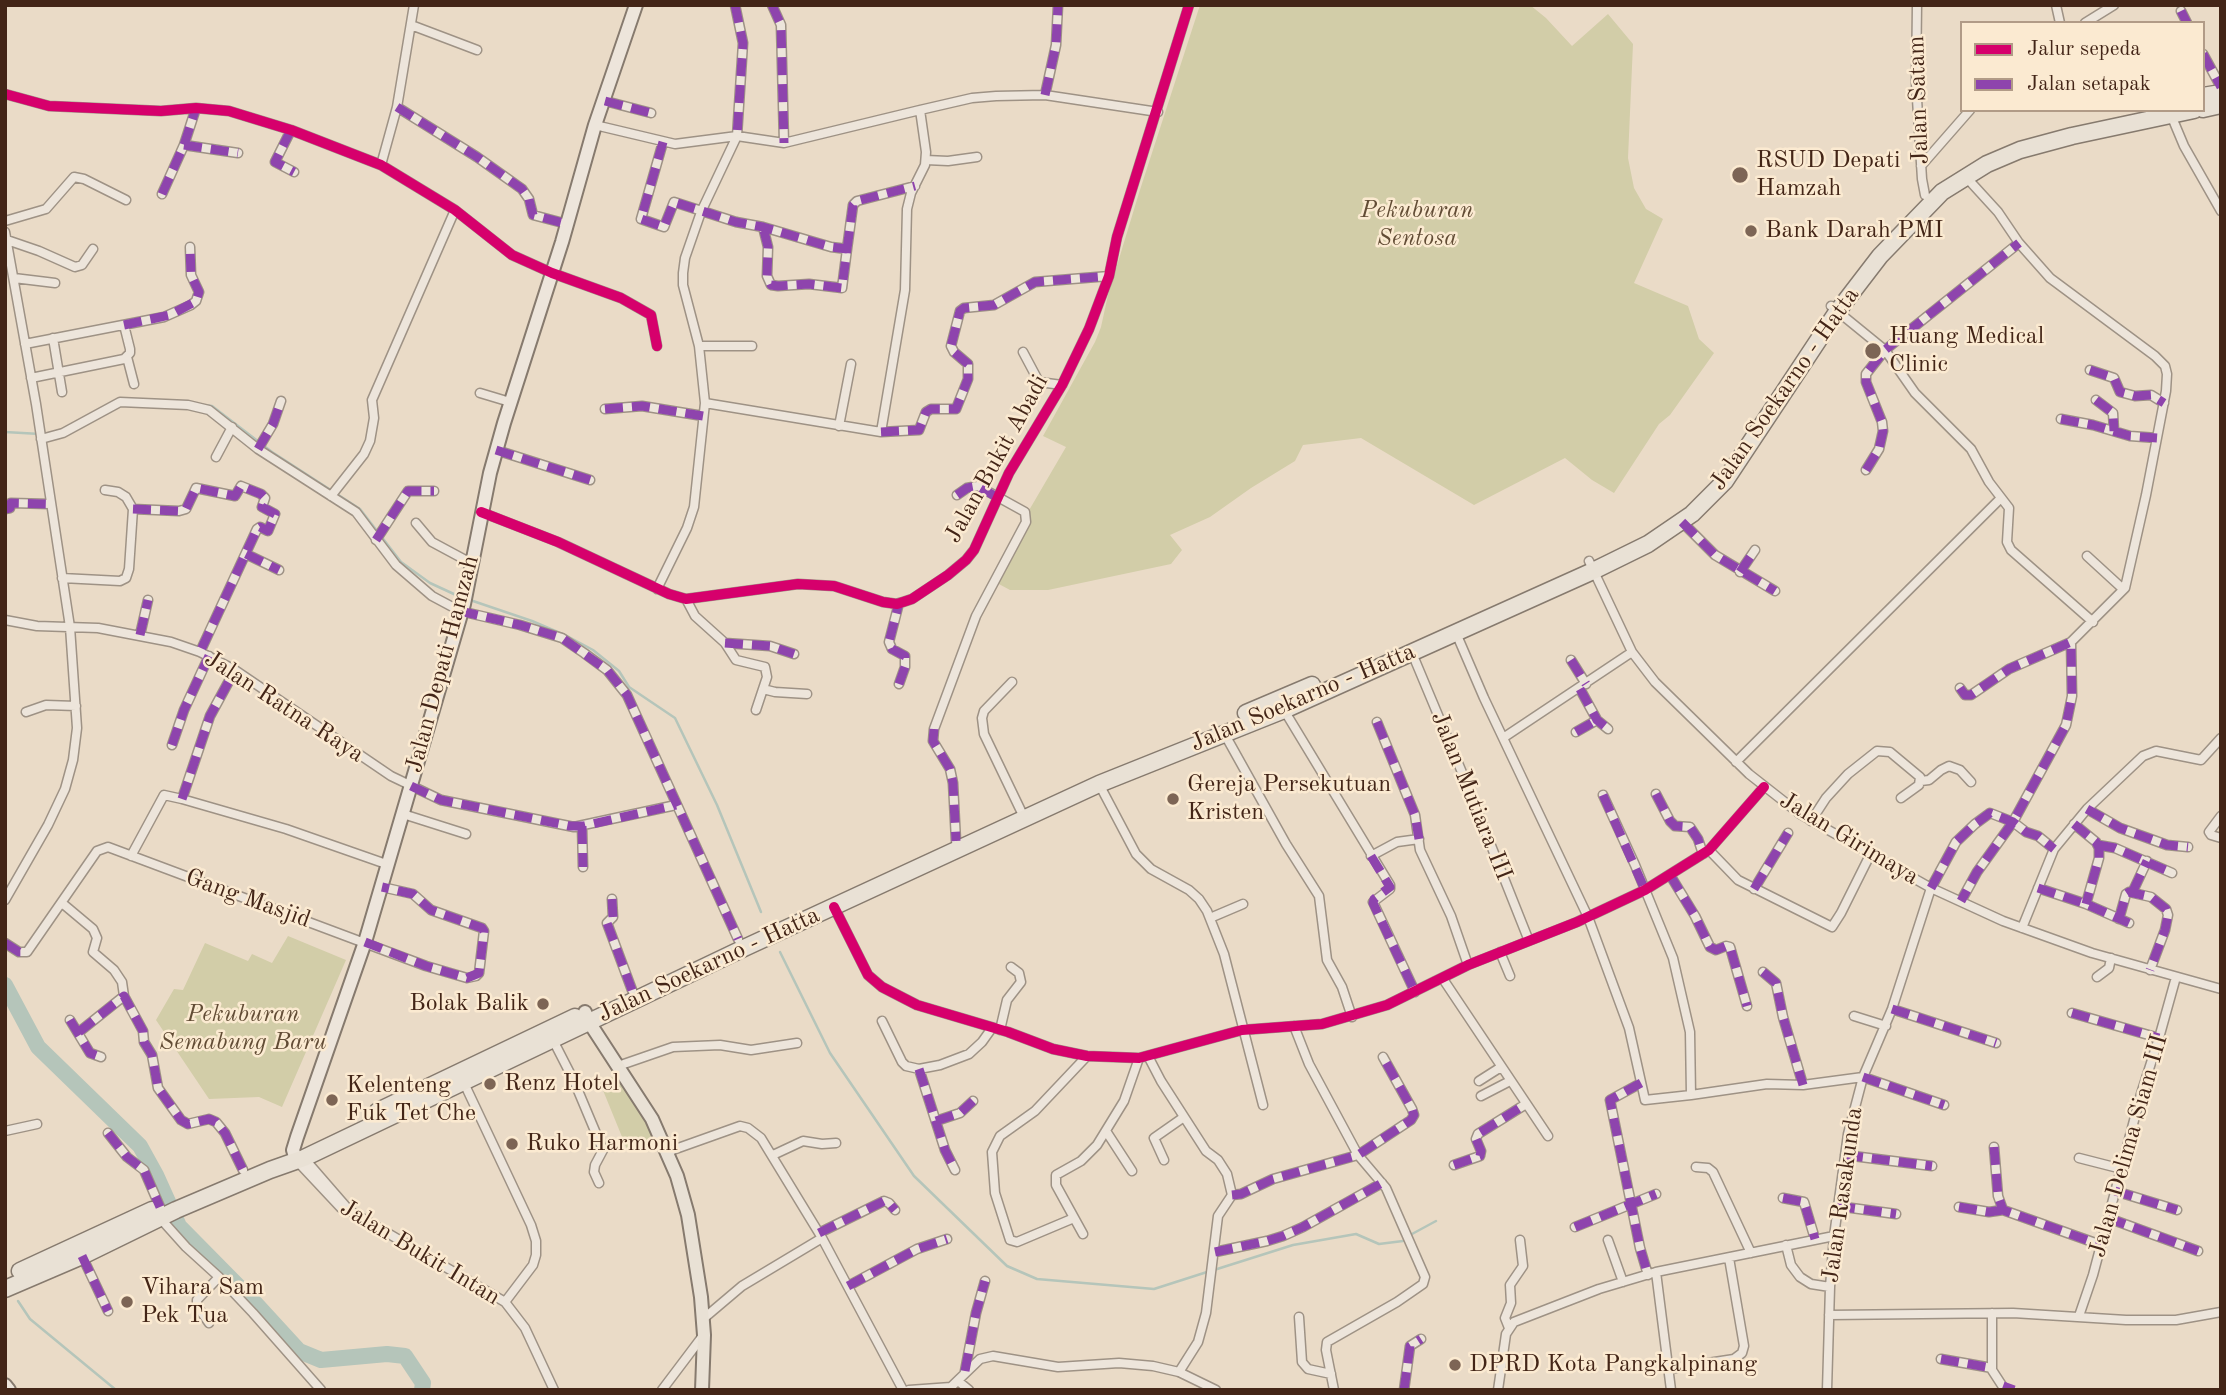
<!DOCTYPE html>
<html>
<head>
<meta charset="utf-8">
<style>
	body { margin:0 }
	#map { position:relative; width:2226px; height:1395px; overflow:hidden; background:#eadbc7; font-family:"Old Standard TT",serif }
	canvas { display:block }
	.frame { position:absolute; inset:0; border:7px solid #432517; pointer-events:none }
	.legend { position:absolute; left:1960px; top:21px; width:245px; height:91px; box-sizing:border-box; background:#fbead1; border:2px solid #b19b87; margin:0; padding:9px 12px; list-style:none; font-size:21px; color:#432517 }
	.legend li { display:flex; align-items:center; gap:14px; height:35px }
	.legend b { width:35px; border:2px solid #b19b87 }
</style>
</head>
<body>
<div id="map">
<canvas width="2226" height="1395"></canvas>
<div class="frame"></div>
<ul class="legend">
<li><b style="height:9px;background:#d6006c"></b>Jalur sepeda</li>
<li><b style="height:9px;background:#8e44ad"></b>Jalan setapak</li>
</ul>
</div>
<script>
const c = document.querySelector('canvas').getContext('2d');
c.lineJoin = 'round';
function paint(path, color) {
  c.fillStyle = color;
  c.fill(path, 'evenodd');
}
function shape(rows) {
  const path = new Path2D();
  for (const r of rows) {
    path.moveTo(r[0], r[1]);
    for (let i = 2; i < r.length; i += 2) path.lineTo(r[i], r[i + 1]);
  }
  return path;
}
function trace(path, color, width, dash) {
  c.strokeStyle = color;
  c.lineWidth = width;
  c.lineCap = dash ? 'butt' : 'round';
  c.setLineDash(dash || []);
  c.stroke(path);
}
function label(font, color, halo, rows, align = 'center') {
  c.font = font + ' "Old Standard TT",serif';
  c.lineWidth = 5;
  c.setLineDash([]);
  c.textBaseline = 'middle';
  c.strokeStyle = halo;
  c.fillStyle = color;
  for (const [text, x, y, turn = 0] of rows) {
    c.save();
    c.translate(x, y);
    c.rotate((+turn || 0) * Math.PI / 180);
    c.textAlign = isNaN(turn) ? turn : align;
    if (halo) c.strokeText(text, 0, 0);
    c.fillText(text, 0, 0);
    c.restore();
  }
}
const green = shape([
	[1200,5,1530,5,1546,18,1572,46,1608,14,1633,44,1628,158,1634,188,1646,209,1663,219,1634,283,1688,306,1699,339,1714,353,1670,415,1659,424,1614,493,1592,480,1565,458,1474,505,1361,438,1303,445,1295,461,1251,488,1210,517,1170,535,1182,550,1171,564,1048,590,1010,590,997,583,1021,524,1066,447,1043,436,1095,342,1101,327,1108,295,1139,193],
	[288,936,346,960,282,1107,259,1097,209,1099,156,1020,174,989,183,990,205,943,248,961,252,954,272,963],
	[619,1074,654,1137,627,1149,600,1083]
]);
const stream = shape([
	[203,405,212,406,272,452,360,509,401,562,430,583,456,595],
	[5,432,40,434],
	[473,601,532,621,567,636,593,650,619,671,629,687,675,718,717,805,761,912],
	[780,952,830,1053,914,1176,1007,1266,1037,1279,1154,1289,1207,1272],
	[1412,1234,1436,1221],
	[1214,1270,1293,1245,1356,1234,1379,1244,1403,1241],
	[18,1301,30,1319,116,1390]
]);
const river = shape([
	[5,985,38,1047,140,1146,156,1175,179,1226,255,1303,299,1351,321,1360,387,1354,405,1356,423,1383,422,1390]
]);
const street = shape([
	[772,5,781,25,784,143],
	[1917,5,1916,83,1922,179,1925,195],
	[2056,5,2060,23],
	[2181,11,2187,23],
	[2085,23,2114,5],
	[411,25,477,50],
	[2203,54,2221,87],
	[5,94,49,106,161,111,196,108,229,111,291,130,381,165,455,210,512,255,552,273,621,298,651,315,657,346],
	[1045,95,1056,45,1058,5],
	[605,101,651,113],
	[397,107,477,157,522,189,529,199,533,215,567,224],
	[2171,115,2184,146,2221,211],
	[595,125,675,144,737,136,784,143,920,110,972,98,996,96,1045,95,1158,112],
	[291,130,275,162,294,172],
	[663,142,641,219,664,227,674,202,736,222,763,227,831,247,847,249,842,288,809,284,778,286,771,285,767,276,768,247,763,227],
	[184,145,238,153],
	[926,160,948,161,977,157],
	[381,165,397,107,414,5],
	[1921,166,1970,110],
	[162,194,184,145,196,108],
	[5,221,46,209,74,177,84,179,126,200],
	[5,232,36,404,70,627,77,728,73,760,65,789,48,825,5,900],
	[7,240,39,251,75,267,82,265,93,249],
	[847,249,853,205,857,201,915,186],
	[14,278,55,283],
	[1831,306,1885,350,1915,393,1971,449,1989,482,2009,508,2007,542,2011,550,2093,622],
	[53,338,62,392],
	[25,344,164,317,191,305,196,301,199,292,191,275,190,247],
	[699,346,752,346],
	[1023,352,1039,382,1062,385],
	[127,357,134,384],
	[2090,370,2114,378,2120,392,2135,396,2151,395,2164,403],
	[31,378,124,359,130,353,130,349,124,325],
	[480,393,510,402],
	[2096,400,2113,413,2114,431],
	[705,403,881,432,919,430,926,412,931,409,956,409,968,379,968,364,954,352,951,346,960,311,964,308,994,305,1035,282,1109,276],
	[605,409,642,406,703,416],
	[2061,419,2093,425,2130,436,2157,438],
	[839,426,851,364],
	[881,432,905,290,907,209,911,193,925,165,926,152,920,110],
	[41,439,63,433,120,402,188,405,209,410,258,449,356,512,396,565,432,596,460,611,520,625,562,638,584,653,607,670,627,695,738,939],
	[258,449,273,424,281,401],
	[496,450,590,480],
	[216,457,232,427],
	[1866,470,1879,449,1883,431,1882,422,1866,382,1866,374,1885,350,1900,338,2019,243],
	[331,496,364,454,370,441,374,418,372,400,455,210],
	[5,509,10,508,11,503,50,504],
	[133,509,179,511,186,509,196,488,235,496,241,486,261,494,265,498,262,507,275,514,268,531,260,527,257,529,200,652],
	[481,512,558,542,669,594,686,599,798,584,834,586,883,602,897,604,912,599,948,575,966,560,974,550,1009,473,1062,385,1089,329,1109,276,1117,237,1189,5],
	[1682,522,1715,555,1775,591],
	[416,523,432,542,471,563],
	[376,540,408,491,434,491],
	[246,554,279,570],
	[2087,556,2123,589],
	[1589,561,1632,652,1655,682,1749,774,1800,814,1931,888,2003,921,2092,953,2221,989],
	[1740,572,1755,550],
	[62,578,120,581,126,578,129,569,133,509,126,497,118,492,105,490],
	[657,589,687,528,694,507,705,403,699,346,683,285,683,273,685,258,701,212,737,136,743,43,735,5],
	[686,599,695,616,725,643,736,660,765,667,767,677,763,689,775,692,807,694],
	[5,620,37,626,98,628,171,642,200,652,235,670,391,776,441,800,574,827,676,805],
	[1456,633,1484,698,1588,917,1629,1028,1645,1100,1691,1095],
	[140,635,148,600],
	[725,643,770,646,794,654],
	[1412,653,1461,770,1529,941],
	[1571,660,1586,684],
	[1012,682,984,711,982,718,984,734,1021,811],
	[899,684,905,667,905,656,892,649,889,642,899,603],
	[1960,688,1965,695,1971,695,2009,669,2071,642,2125,588,2146,495,2166,391,2167,374,2165,366,2155,356,2050,278,2019,243,1998,212,1966,177],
	[1580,689,1597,720,1608,729],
	[756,710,763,689],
	[1284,710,1390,885,1390,889,1373,902,1415,992],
	[26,712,46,705,76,706],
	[1377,722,1415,815,1420,850,1451,916,1468,965],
	[1576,732,1597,720],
	[1224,733,1286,844,1319,896,1327,960,1342,987,1352,1017],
	[1503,738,1632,652],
	[172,745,184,710,209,656],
	[1736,762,2001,498],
	[1921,781,1929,780,1941,770,1949,766,1960,770,1971,782],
	[1099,784,1136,854,1151,869,1189,890,1199,899,1207,911,1224,954,1263,1105],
	[1656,794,1670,821,1675,826,1690,827,1698,839,1703,854],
	[1603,795,1635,865,1673,958,1690,1032,1691,1095,1767,1084,1803,1085,1863,1077,1944,1105],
	[182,799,210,716,235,670],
	[2087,809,2120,828,2167,845,2188,847],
	[403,814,466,834],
	[2221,816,2209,832,2211,835,2221,838],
	[1811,821,1826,798,1848,774,1877,751,1890,752,1920,777,1919,785,1901,798],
	[2074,824,2096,842,2099,848,2099,858,2086,904],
	[582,826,583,867],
	[956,841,953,783,950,769,933,741,934,729,976,616,1026,522,1025,512,978,486,967,488,957,495],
	[2098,845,2115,848,2172,873],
	[1709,850,1738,880,1832,927,1841,913,1870,855],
	[131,856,164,795,182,799,286,829,389,865],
	[1371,856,1397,842,1419,839],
	[1670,875,1695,916,1710,947,1716,950,1726,946,1730,947,1747,1006],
	[2038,888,2086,904,2129,923],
	[1754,889,1788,833],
	[2133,891,2147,861],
	[612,899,613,917,607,923,632,990],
	[1961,901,1977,872,2013,822,2066,725,2072,696,2071,642],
	[62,903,93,929,97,938,93,952,114,970,122,982,124,996,143,1031,144,1042,152,1055,158,1088,181,1120,188,1124,209,1119,216,1122,225,1133,243,1170],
	[834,907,868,975,882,987,917,1005,1008,1032,1053,1049,1087,1056,1139,1058,1242,1030,1322,1024,1387,1005,1468,965,1577,922,1645,890,1709,850,1764,787],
	[1210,918,1243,904],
	[2119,919,2126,894,2129,892,2151,897,2166,909,2168,915,2165,930,2150,970],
	[2022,928,2054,849,2087,809,2143,756,2156,751,2201,760,2221,738],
	[5,943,19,952,27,952,97,851,108,847,426,966,467,978,476,976,479,973,484,931,482,928,431,910,413,894,382,887],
	[1500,952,1510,976],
	[1763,972,1776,983,1783,1017,1803,1085],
	[2097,977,2109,968,2111,958],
	[1443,979,1548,1136],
	[1892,1009,1996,1043],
	[2072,1013,2159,1038],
	[1854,1016,1886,1026],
	[70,1020,90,1053,101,1057],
	[882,1021,902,1062,906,1066,919,1069,940,1065,969,1054,982,1042,992,1028],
	[1294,1026,1309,1064,1358,1155,1386,1188,1425,1277,1423,1284,1397,1302,1327,1342,1326,1350,1334,1390],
	[1000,1030,1007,1000,1021,982,1019,973,1011,967],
	[79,1032,124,996],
	[553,1040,574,1081,603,1150,595,1165,594,1172,599,1183],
	[1148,1056,1161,1081,1206,1151,1218,1160,1227,1174,1232,1195],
	[618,1066,673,1047,720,1045,751,1050,797,1043],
	[919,1069,945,1150,955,1170],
	[1479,1081,1501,1067],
	[464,1083,531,1225,536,1241,536,1255,533,1265,505,1302],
	[1641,1083,1610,1100,1640,1248,1648,1275],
	[1481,1096,1510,1081],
	[936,1121,960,1113,973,1101],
	[5,1131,37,1124],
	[1106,1131,1132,1171],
	[108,1133,127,1157,144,1170,160,1207],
	[1994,1147,1998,1196,2003,1210,2101,1245],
	[667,1152,740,1126,748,1128,761,1138,822,1238,903,1390],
	[773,1155,803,1141,822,1144,836,1143],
	[1845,1155,1932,1166],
	[304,1158,350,1211],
	[2079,1158,2122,1169],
	[296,1160,341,1208,350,1211,505,1302,525,1328,554,1390],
	[1164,1160,1154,1138,1184,1117],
	[1454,1165,1480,1156,1481,1151,1476,1139,1478,1134,1526,1104],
	[1696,1167,1708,1168,1713,1172,1751,1253],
	[2115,1191,2177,1210],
	[1783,1198,1804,1202,1815,1239],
	[1837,1206,1896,1214],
	[1959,1207,1989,1212,2003,1210],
	[160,1218,186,1247,219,1277,253,1313,321,1390],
	[1074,1218,1017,1242,1010,1240,995,1193,992,1152,1000,1136,1035,1111,1087,1056],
	[2108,1218,2198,1251],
	[1575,1227,1656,1194],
	[819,1233,884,1201,889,1203,895,1210],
	[1083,1234,1056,1185,1056,1175,1081,1161,1097,1145,1124,1101,1139,1058],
	[1608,1240,1623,1282],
	[1786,1245,1791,1265,1800,1277,1811,1284,1830,1287],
	[1215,1252,1267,1241,1283,1236,1303,1227,1382,1183],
	[82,1256,108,1311],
	[848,1286,917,1249,947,1239],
	[1992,1313,1992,1370,2005,1390],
	[1829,1315,2013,1313,2126,1320,2176,1320,2221,1312],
	[2079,1316,2093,1275,2141,1094,2159,1038,2176,977],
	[1299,1317,1302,1362,1308,1369,1331,1374],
	[703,1319,742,1286,822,1238],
	[209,1323,197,1306,197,1300,219,1277],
	[1509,1328,1505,1318,1511,1303,1510,1285,1523,1266,1520,1240],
	[1941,1359,1992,1368],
	[1669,1369,1734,1359,1742,1353,1744,1346,1729,1258],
	[965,1371,976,1313,985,1281],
	[1179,1372,1198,1342,1206,1313,1218,1216,1232,1195,1241,1194,1273,1179,1358,1155,1411,1120,1414,1115,1412,1109,1383,1057],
	[958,1381,969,1390],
	[662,1390,702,1337],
	[909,1390,951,1387,980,1359,993,1356,1058,1367,1119,1363,1153,1366,1179,1372,1216,1390],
	[1404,1390,1410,1346,1421,1339],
	[1498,1390,1506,1334,1514,1322,1599,1289,1656,1272],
	[1671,1390,1656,1272,1834,1236],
	[1827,1390,1830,1287,1834,1236,1848,1134,1863,1077,1892,1009,1931,888,1956,842,1975,824,1990,813,2013,822,2026,832,2038,836,2054,849]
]);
const secondary = shape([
	[296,1160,293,1150,297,1137,365,942,464,604,490,473,504,423,562,242,595,125,636,5],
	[5,1385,9,1390]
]);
const primary = shape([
	[585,1012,589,1022,652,1119,677,1176,688,1215,701,1297,704,1335,702,1390]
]);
const highway = shape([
	[2203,96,2221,93],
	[2203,109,2221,105],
	[1246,713,1312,685],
	[378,1111,575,1017],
	[20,1271,152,1210],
	[5,1289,82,1256,176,1210,270,1170,304,1158,744,948,1099,784,1284,710,1593,571,1648,544,1692,514,1725,481,1837,312,1880,256,1942,192,1987,164,2020,150,2072,136,2194,110]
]);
const quiet = shape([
	[735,5,743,43,737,136],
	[772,5,781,25,784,143],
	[2181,11,2187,23],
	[2203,54,2221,87],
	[1045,95,1056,45,1058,5],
	[605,101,651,113],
	[397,107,477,157,522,189,529,199,533,215,567,224],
	[291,130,275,162,294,172],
	[663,142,641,219,664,227,674,202,736,222,763,227,831,247,847,249,842,288,809,284,778,286,771,285,767,276,768,247,763,227],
	[184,145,238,153],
	[162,194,184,145,196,108],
	[847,249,853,205,857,201,915,186],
	[124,325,170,315,196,301,199,292,191,275,190,247],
	[2090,370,2114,378,2120,392,2135,396,2151,395,2164,403],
	[2096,400,2113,413,2114,431],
	[605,409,642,406,703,416],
	[2061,419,2093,425,2130,436,2157,438],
	[881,432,919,430,926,412,931,409,956,409,968,379,968,364,954,352,951,346,960,311,964,308,994,305,1035,282,1109,276],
	[258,449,273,424,281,401],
	[496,450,590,480],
	[1866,470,1879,449,1883,431,1882,422,1866,382,1866,374,1885,350,1900,338,2019,243],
	[957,495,967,488,978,486,998,498],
	[5,509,10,508,11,503,50,504],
	[133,509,179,511,186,509,196,488,235,496,241,486,261,494,265,498,262,507,275,514,268,531,260,527,257,529,200,652],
	[1682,522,1715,555,1775,591],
	[376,540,408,491,434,491],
	[246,554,279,570],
	[1740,572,1755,550],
	[460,611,520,625,562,638,607,670,627,695,738,939],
	[140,635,148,600],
	[725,643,770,646,794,654],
	[1571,660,1586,684],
	[899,684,905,667,905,656,892,649,889,642,899,603],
	[1960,688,1965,695,1971,695,2009,669,2071,642,2072,696,2066,725,2013,822,1977,872,1961,901],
	[1580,689,1597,720,1608,729],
	[1377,722,1415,815,1419,839],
	[934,729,933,741,950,769,953,783,956,841],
	[1576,732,1597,720],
	[172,745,184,710,209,656],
	[411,786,441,800,570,826,584,826,676,805],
	[1656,794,1670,821,1675,826,1690,827,1698,839,1703,854],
	[1603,795,1645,890],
	[182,799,210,716,235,670],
	[2087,809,2120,828,2167,845,2188,847],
	[2074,824,2096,842,2099,848,2099,858,2086,904],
	[582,826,583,867],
	[2098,845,2115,848,2172,873],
	[1371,856,1390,887,1374,899,1373,903,1415,992],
	[1670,875,1695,916,1710,947,1716,950,1726,946,1730,947,1747,1006],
	[1931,888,1956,842,1975,824,1990,813,2013,822,2026,832,2038,836,2054,849],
	[2038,888,2086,904,2129,923],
	[1754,889,1788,833],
	[2133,891,2147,861],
	[612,899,613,917,607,923,632,990],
	[2119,919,2126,894,2129,892,2151,897,2166,909,2168,915,2165,930,2150,970],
	[365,942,426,966,467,978,479,973,484,931,482,928,431,910,413,894,382,887],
	[5,943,19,952,27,952],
	[1763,972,1776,983,1783,1017,1803,1085],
	[1892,1009,1996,1043],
	[2072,1013,2159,1038],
	[70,1020,90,1053,101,1057],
	[79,1032,124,996,143,1031,144,1042,152,1055,158,1088,181,1120,188,1124,209,1119,216,1122,225,1133,243,1170],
	[919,1069,945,1150,955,1170],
	[1863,1077,1944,1105],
	[1641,1083,1610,1100,1640,1248,1648,1275],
	[936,1121,960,1113,973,1101],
	[108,1133,127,1157,144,1170,160,1207],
	[1994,1147,1998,1196,2003,1210,2101,1245],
	[1845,1155,1932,1166],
	[1454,1165,1480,1156,1481,1151,1476,1139,1478,1134,1526,1104],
	[2115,1191,2177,1210],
	[1232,1195,1241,1194,1273,1179,1358,1155,1411,1120,1414,1115,1412,1109,1383,1057],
	[1783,1198,1804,1202,1815,1239],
	[1837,1206,1896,1214],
	[1959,1207,1989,1212,2003,1210],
	[2108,1218,2198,1251],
	[1575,1227,1656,1194],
	[819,1233,884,1201,889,1203,895,1210],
	[1215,1252,1267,1241,1283,1236,1303,1227,1382,1183],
	[82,1256,108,1311],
	[848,1286,917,1249,947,1239],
	[1941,1359,1992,1368],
	[965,1371,976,1313,985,1281],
	[2003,1386,2014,1390],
	[1404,1390,1410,1346,1421,1339]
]);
const cycleway = shape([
	[5,94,49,106,161,111,196,108,229,111,291,130,381,165,455,210,512,255,552,273,621,298,651,315,657,346],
	[481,512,558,542,669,594,686,599,798,584,834,586,883,602,897,604,912,599,948,575,966,560,974,550,1009,473,1062,385,1089,329,1109,276,1117,237,1189,5],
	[834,907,868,975,882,987,917,1005,1008,1032,1053,1049,1087,1056,1139,1058,1242,1030,1322,1024,1387,1005,1468,965,1577,922,1645,890,1709,850,1764,787]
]);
const markers = [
	[1740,175,9,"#7d6555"],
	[1751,231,7,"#7d6555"],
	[1873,351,9,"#7d6555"],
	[1173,799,7,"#7d6555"],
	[543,1004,7,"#7d6555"],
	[490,1084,7,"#7d6555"],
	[332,1100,7,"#7d6555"],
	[512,1144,7,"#7d6555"],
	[127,1302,7,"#7d6555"],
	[1455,1365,7,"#7d6555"]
];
const streetNames = [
	["Jalan Satam",1919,100,-92],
	["Jalan Soekarno - Hatta",1785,389,-55],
	["Jalan Bukit Abadi",997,459,-61],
	["Jalan Depati Hamzah",443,664,-75],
	["Jalan Soekarno - Hatta",1303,698,-23],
	["Jalan Ratna Raya",284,707,33],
	["Jalan Mutiara III",1471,796,68],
	["Jalan Girimaya",1849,839,31],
	["Gang Masjid",248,899,20],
	["Jalan Soekarno - Hatta",709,965,-25],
	["Jalan Delima Siam III",2129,1146,-74],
	["Jalan Rasakunda",1843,1195,-82],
	["Jalan Bukit Intan",420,1253,31]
];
const poiNames = [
	["RSUD Depati",1756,161],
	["Hamzah",1756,189],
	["Bank Darah PMI",1765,231],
	["Huang Medical",1889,337],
	["Clinic",1889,365],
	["Gereja Persekutuan",1187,785],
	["Kristen",1187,813],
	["Bolak Balik",529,1004,"right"],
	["Renz Hotel",504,1084],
	["Kelenteng",346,1086],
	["Fuk Tet Che",346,1114],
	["Ruko Harmoni",526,1144],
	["Vihara Sam",141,1288],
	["Pek Tua",141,1316],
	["DPRD Kota Pangkalpinang",1469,1365]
];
const parkNames = [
	["Pekuburan",1417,211],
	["Sentosa",1417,239],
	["Pekuburan",243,1015],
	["Semabung Baru",243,1043]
];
paint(green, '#d2cda8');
trace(stream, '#b5c5ba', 2.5);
trace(river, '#b5c5ba', 16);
trace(street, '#9e9285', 11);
trace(secondary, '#867a6e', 16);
trace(primary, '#867a6e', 16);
trace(highway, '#867a6e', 19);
trace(street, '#ede5db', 8);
trace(secondary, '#ede5db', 12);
trace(primary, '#e9e1d5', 12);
trace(highway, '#e9e1d5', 16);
trace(quiet, '#8e44ad', 9, [18, 9]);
trace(cycleway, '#d6006c', 10);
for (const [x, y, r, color] of markers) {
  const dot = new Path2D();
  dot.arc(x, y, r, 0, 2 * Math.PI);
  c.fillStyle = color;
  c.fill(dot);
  trace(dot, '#fbead1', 2.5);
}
label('24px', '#432517', '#fbead1', streetNames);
label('24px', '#432517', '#fbead1', poiNames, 'left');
label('italic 24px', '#624c35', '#fbead1', parkNames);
</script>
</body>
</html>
